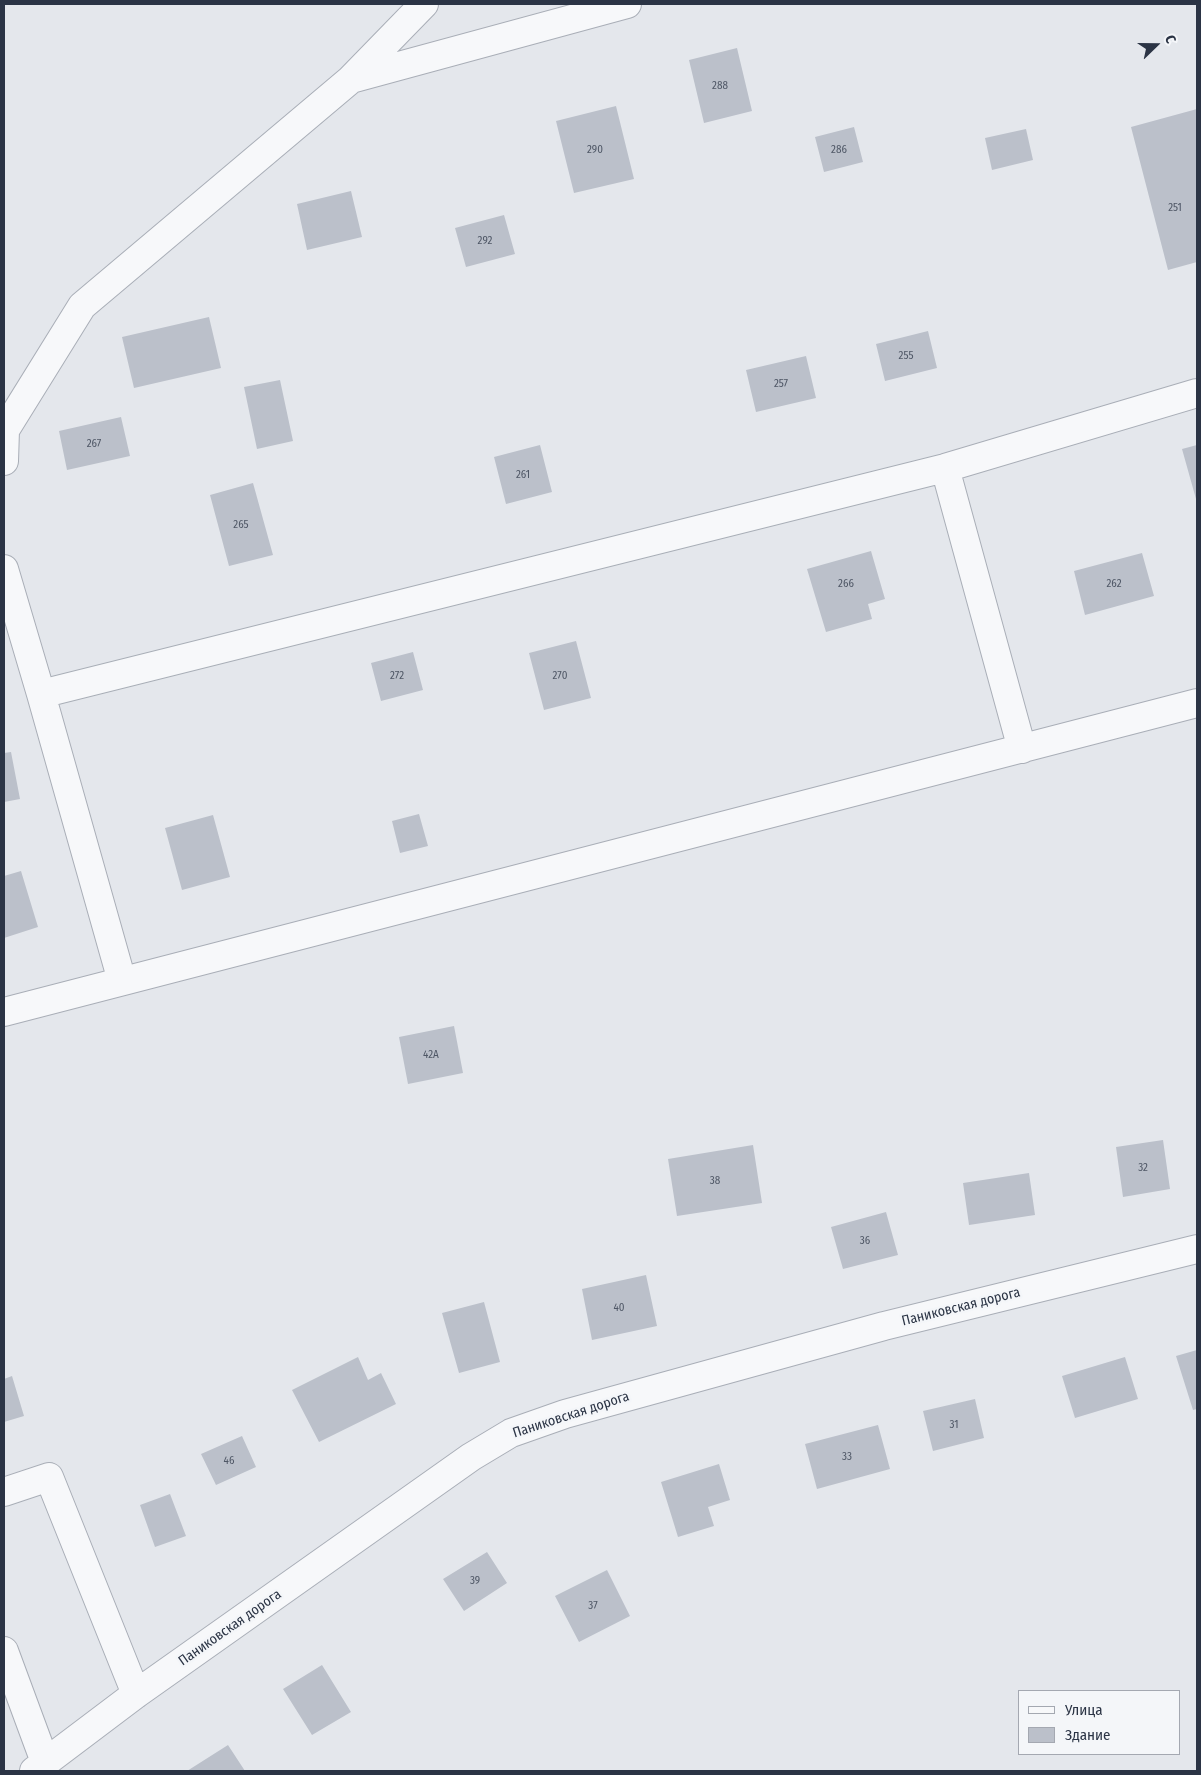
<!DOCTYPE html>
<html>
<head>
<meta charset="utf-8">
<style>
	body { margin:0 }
	#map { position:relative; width:1201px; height:1775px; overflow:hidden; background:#e4e7ec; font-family:"Fira Sans Condensed",sans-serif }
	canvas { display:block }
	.frame { position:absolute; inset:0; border:5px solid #2b3445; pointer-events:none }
	.legend { position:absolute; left:1018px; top:1690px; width:162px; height:65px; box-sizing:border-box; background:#f4f6f9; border:1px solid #a4a8b1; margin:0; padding:6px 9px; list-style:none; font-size:15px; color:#2b3445 }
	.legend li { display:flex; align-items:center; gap:10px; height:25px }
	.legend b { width:25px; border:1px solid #a4a8b1 }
	.north { position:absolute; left:1131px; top:20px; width:50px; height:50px; -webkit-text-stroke:4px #f4f6f9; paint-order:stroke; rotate:68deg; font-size:14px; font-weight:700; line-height:20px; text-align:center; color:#2b3445 }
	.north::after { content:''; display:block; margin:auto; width:18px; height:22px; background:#2b3445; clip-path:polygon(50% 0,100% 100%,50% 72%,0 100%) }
</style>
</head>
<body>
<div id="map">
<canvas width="1201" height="1775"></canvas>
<div class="frame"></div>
<ul class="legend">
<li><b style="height:6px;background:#f7f8fa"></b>Улица</li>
<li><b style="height:14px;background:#bbc0ca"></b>Здание</li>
</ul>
<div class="north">С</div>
</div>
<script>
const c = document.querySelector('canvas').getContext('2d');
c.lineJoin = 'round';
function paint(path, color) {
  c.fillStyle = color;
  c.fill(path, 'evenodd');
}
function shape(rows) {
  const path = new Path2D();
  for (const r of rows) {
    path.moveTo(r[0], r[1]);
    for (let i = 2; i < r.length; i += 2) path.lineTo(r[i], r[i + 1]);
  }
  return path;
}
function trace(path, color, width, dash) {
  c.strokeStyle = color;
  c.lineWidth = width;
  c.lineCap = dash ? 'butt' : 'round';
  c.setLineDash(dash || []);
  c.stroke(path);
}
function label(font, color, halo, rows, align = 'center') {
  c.font = font + ' "Fira Sans Condensed",sans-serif';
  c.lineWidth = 5;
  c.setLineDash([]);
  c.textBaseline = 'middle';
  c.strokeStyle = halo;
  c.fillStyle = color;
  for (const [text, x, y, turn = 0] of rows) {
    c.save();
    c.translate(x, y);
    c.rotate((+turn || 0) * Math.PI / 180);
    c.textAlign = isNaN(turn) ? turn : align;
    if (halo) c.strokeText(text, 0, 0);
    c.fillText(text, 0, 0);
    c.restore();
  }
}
const building = shape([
	[737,48,752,111,704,123,689,60],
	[616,106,634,179,574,193,556,121],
	[1197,109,1197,147,1196,147,1197,153,1197,262,1168,270,1131,127],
	[854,127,863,162,824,172,815,137],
	[1026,129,1033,160,992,170,985,138],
	[351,191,362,237,307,250,297,204],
	[504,215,515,254,466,267,455,228],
	[209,317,221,368,134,388,122,337],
	[928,331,937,368,885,381,876,344],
	[806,356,816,398,756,412,746,370],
	[280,380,293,441,257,449,244,387],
	[121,417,130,456,67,470,59,431],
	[540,445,552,492,506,504,494,457],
	[1197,445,1197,499,1196,499,1182,449],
	[253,483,273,555,229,566,210,495],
	[871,551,885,599,868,604,872,619,826,632,807,569],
	[1142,553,1154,596,1085,615,1074,571],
	[576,641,591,698,544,710,529,653],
	[413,652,423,690,381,701,371,663],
	[11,752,20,799,4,802,4,753],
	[419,814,428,846,400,853,392,821],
	[213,815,230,877,182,890,165,828],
	[21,871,38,927,4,938,4,876],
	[454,1026,463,1073,408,1084,399,1037],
	[1163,1140,1170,1189,1123,1197,1116,1147],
	[753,1145,762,1203,677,1216,668,1159],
	[1029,1173,1035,1215,969,1225,963,1183],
	[886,1212,898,1255,843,1269,831,1227],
	[646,1275,657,1326,592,1340,582,1289],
	[484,1302,500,1362,459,1373,442,1313],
	[1197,1350,1197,1409,1193,1410,1176,1356],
	[358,1357,368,1380,381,1373,396,1404,319,1442,292,1390],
	[1125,1357,1138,1399,1075,1418,1062,1376],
	[12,1376,24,1416,4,1422,4,1379],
	[975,1399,984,1438,933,1451,923,1411],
	[878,1425,890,1469,817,1489,805,1444],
	[242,1436,256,1467,216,1485,201,1454],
	[719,1464,730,1500,708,1507,714,1526,678,1537,661,1482],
	[170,1494,186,1536,155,1547,140,1505],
	[487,1552,507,1583,464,1611,443,1579],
	[607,1570,630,1616,579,1642,555,1596],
	[322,1665,351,1712,312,1735,283,1689],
	[228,1745,245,1771,187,1771]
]);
const minor = shape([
	[351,79,627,4],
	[4,461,5,430,82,306,350,80,424,4],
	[945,468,1022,749],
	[4,569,41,694,122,981],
	[41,694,945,468,1197,393],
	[4,1012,1197,703],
	[4,1492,49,1477,136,1694],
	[4,1651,45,1762],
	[34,1771,136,1694,471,1457,511,1433,565,1414,884,1326,1197,1249]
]);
const numberNames = [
	["288",720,86],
	["290",595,150],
	["286",839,150],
	["251",1175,208],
	["292",485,241],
	["255",906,356],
	["257",781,384],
	["267",94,444],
	["261",523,475],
	["265",241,525],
	["266",846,584],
	["262",1114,584],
	["272",397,676],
	["270",560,676],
	["42А",431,1055],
	["32",1143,1168],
	["38",715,1181],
	["36",865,1241],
	["40",619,1308],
	["31",954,1425],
	["33",847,1457],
	["46",229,1461],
	["39",475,1581],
	["37",593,1606]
];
const streetNames = [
	["Паниковская дорога",961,1307,-14],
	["Паниковская дорога",571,1415,-18],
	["Паниковская дорога",230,1628,-35]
];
paint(building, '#bbc0ca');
trace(minor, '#a9aeb7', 30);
trace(minor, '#f7f8fa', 28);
label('11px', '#4f5766', null, numberNames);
label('14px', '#2b3445', '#f4f6f9', streetNames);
</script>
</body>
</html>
